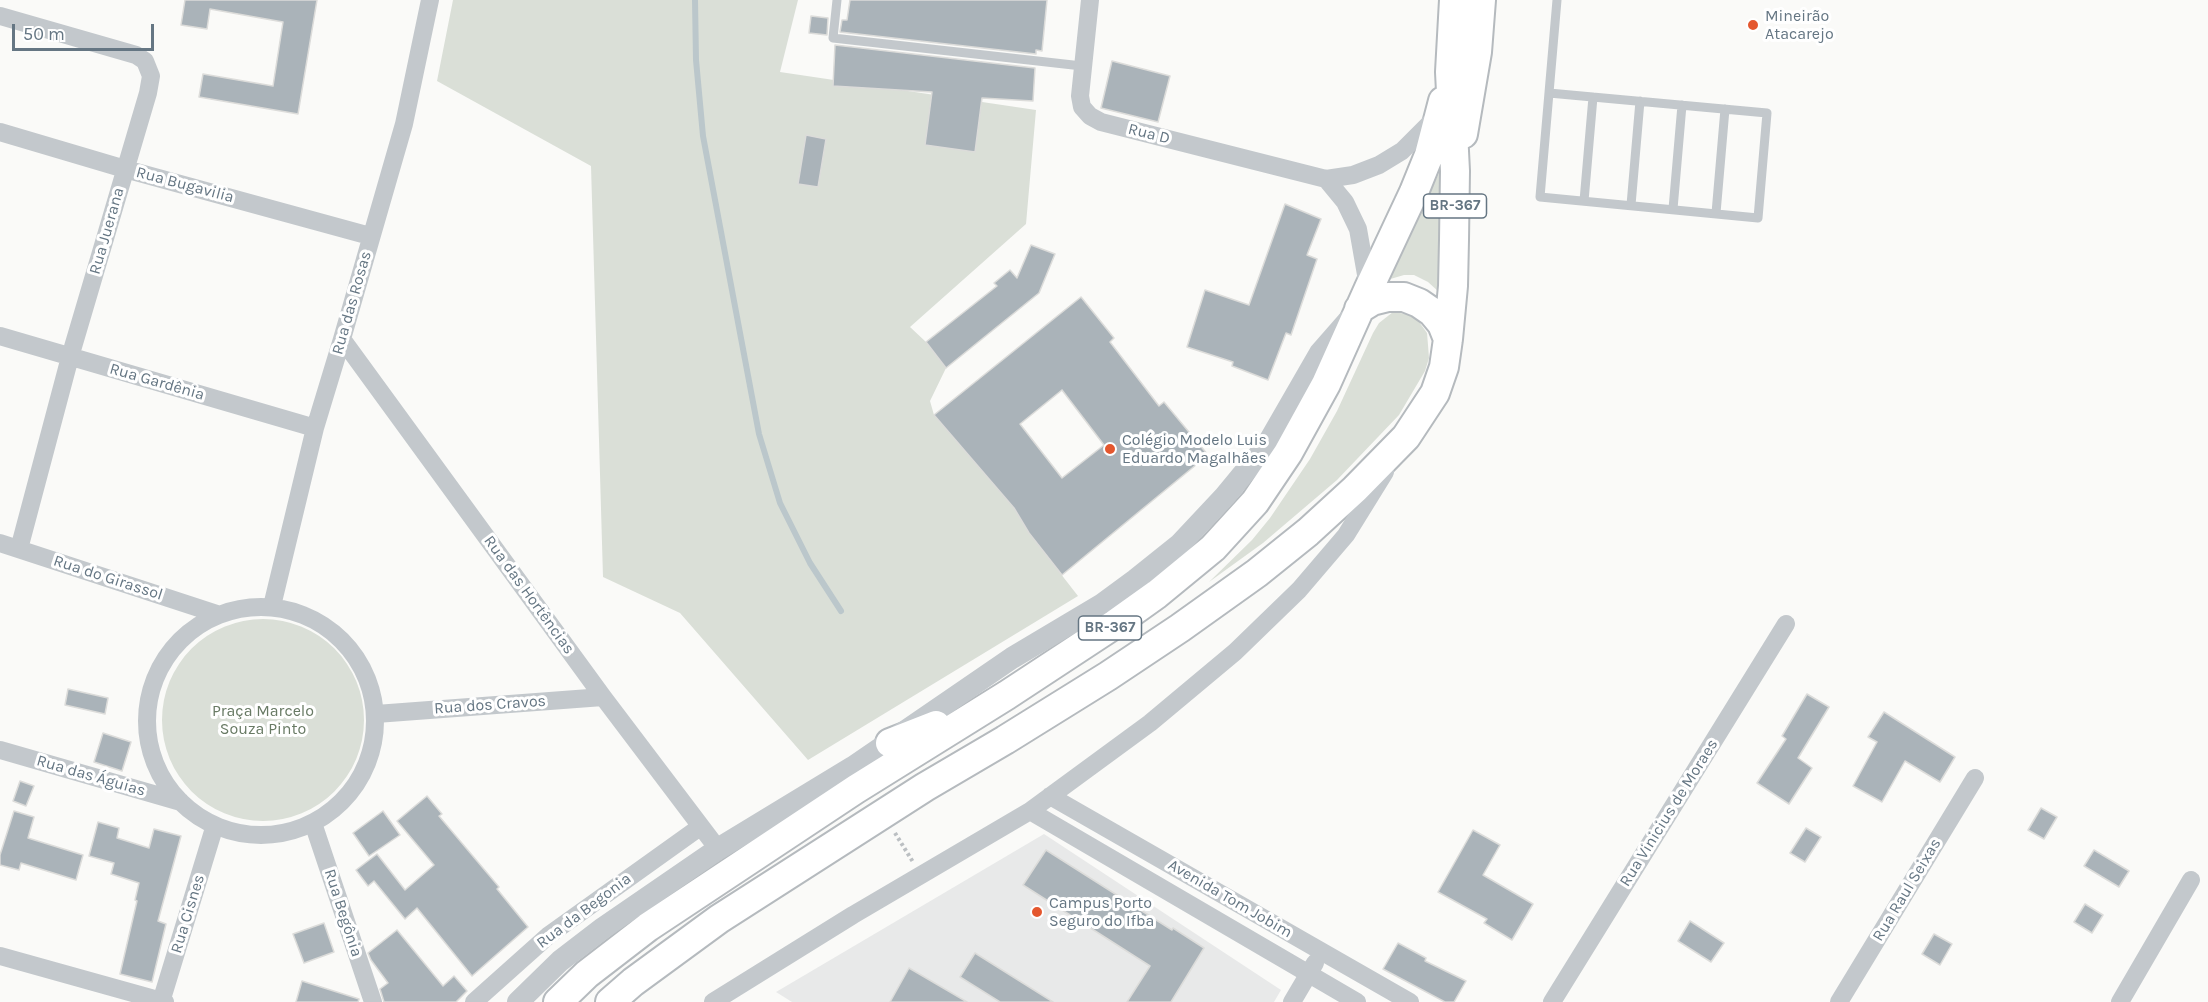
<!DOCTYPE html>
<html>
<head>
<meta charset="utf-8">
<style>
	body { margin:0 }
	#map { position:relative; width:2208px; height:1002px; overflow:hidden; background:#fafaf8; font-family:Karla,sans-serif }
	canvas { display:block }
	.scale { position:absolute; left:12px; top:24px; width:142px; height:27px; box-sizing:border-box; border:3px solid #657683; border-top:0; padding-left:8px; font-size:18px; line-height:21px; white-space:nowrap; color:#657683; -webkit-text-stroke:4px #fff; paint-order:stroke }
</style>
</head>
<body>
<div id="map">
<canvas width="2208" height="1002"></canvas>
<div class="scale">50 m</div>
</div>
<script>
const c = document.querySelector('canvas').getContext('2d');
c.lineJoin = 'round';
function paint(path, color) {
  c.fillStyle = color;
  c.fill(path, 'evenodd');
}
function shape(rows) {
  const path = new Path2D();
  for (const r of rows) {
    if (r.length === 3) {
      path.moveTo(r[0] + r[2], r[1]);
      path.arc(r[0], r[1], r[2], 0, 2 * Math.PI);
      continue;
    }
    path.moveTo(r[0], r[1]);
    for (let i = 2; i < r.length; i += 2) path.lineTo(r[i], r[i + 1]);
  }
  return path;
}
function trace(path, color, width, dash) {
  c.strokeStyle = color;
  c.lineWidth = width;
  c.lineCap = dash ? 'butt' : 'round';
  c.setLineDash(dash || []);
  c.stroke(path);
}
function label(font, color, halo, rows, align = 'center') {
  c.font = font + ' Karla,sans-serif';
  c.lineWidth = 6;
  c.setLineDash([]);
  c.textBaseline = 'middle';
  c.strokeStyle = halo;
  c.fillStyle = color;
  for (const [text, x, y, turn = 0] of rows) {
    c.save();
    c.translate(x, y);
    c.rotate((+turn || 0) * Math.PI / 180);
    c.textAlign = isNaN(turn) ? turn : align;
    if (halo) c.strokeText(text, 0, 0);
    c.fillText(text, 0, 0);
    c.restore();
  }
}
const built = shape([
	[1044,834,1281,990,1274,1002,792,1002,776,992]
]);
const green = shape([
	[453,0,798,0,780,72,1036,110,1026,224,910,327,926,342,946,368,930,401,934,415,1014,508,1029,533,1078,596,808,760,680,613,603,577,591,166,437,81],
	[1441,169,1439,292,1428,282,1414,275,1404,275,1387,280],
	[1393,312,1407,314,1417,319,1427,333,1428,345,1429,358,1425,371,1399,415,1337,480,1263,543,1209,582,1252,540,1270,518,1310,459,1337,411,1373,333,1379,323],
	[263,720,101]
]);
const stream = shape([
	[695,0,696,60,703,136,759,434,780,503,810,563,841,611]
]);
const building = shape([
	[185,0,317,0,298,114,199,97,203,74,273,86,283,22,210,9,207,29,181,25,185,0],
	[850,0,1047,0,1042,51,1036,50,1036,54,840,32,842,20,847,20,850,0],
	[811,16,828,18,827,35,809,33,811,16],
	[835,45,1035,68,1033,101,982,98,975,152,925,145,932,92,833,86,835,45],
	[1112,61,1170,76,1158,122,1101,108,1112,61],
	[806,135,826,139,818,187,798,184,806,135],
	[1285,204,1321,219,1307,255,1317,259,1291,335,1286,333,1268,380,1232,366,1233,362,1187,347,1205,290,1249,305,1285,204],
	[1031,245,1055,254,1039,293,946,368,926,342,997,286,994,283,1010,270,1017,278,1031,245],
	[1081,297,1114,338,1110,342,1159,406,1164,402,1208,455,1062,575,1029,533,1014,508,934,415,1081,297],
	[1062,390,1104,445,1062,478,1020,424,1062,390],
	[68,689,108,698,105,714,65,705,68,689],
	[1807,694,1829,707,1798,758,1812,768,1789,804,1757,783,1786,739,1782,736,1807,694],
	[1884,712,1955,757,1940,782,1905,761,1882,802,1853,786,1877,742,1868,737,1884,712],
	[103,733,131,742,122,771,94,762,103,733],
	[20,781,34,786,26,806,13,801,20,781],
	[427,796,442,814,439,816,499,887,497,889,528,927,472,976,417,908,405,919,374,881,368,886,356,870,377,854,405,890,434,865,397,821,427,796],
	[2041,808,2057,817,2044,839,2028,830,2041,808],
	[14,811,34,817,28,838,83,855,76,880,21,863,19,870,0,865,0,855,14,811],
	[383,811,400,835,369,856,353,833,383,811],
	[98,822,119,828,117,838,149,848,154,829,181,836,158,921,166,924,152,982,120,974,137,901,135,900,139,883,111,874,114,863,89,856,98,822],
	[1806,828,1821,837,1805,862,1790,853,1806,828],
	[1473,830,1500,845,1483,875,1533,904,1512,940,1484,923,1487,919,1438,892,1473,830],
	[1046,850,1172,930,1173,928,1204,948,1171,1002,1127,1002,1150,966,1023,885,1046,850],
	[2094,850,2129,871,2119,887,2084,866,2094,850],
	[2085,904,2103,915,2092,933,2074,922,2085,904],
	[1690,921,1724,943,1711,962,1678,941,1690,921],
	[324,923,334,952,304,963,293,934,324,923],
	[397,930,443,986,454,976,467,991,456,1002,384,1002,380,989,388,983,371,960,368,953,397,930],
	[1934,934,1952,944,1940,965,1922,954,1934,934],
	[1398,943,1426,958,1425,961,1466,981,1454,1002,1445,1002,1383,969,1398,943],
	[975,953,1053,1002,1000,1002,960,977,975,953],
	[909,968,967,1002,890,1002,909,968],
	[302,981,359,999,358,1002,296,1002,302,981]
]);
const path = shape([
	[895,833,913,862]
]);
const service = shape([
	[837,0,833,38,1082,66],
	[1549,93,1767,113,1758,218,1540,197,1557,0],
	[1584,201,1593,97],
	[1631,205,1640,101],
	[1673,209,1682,105],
	[1716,213,1725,109]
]);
const minor = shape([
	[1090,0,1080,96,1082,107,1090,116,1101,122,1326,179,1353,175,1379,165,1402,151,1435,118],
	[0,16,136,55,145,61,151,76,148,93,70,357,19,549],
	[0,132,125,169,370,236],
	[1326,179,1345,202,1358,229,1368,286],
	[0,336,315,428],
	[342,339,603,697,718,849],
	[0,543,217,614],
	[272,606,315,428,342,339,404,124,430,0],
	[261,721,114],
	[376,714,603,697],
	[0,750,181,802],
	[1050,796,1410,1002],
	[1030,811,1357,1002],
	[313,823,373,1002],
	[0,956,165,1002],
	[161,1002,215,825],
	[474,1002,549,935,700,827],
	[713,1002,853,915,1030,811,1150,723,1235,652,1299,590,1346,535,1385,472],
	[1292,1002,1315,963],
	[1552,1002,1786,624],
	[1839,1002,1975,778],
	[2120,1002,2191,880]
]);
const tertiary = shape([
	[518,1002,560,961,603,928,718,849,853,767,1012,658,1101,605,1135,580,1180,544,1225,496,1267,445,1320,353,1348,321]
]);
const primary = shape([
	[1463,134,1477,52,1481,0],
	[1359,309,1372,301,1388,297,1404,297,1419,303,1432,312,1442,324,1448,339],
	[890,743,936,725],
	[558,1002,587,974,648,927,856,789,1007,695,1115,624,1157,594,1213,548,1255,502,1288,453,1326,384,1369,288,1414,192,1429,155,1443,101],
	[610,1002,633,982,719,919,925,787,1005,740,1108,676,1180,628,1257,573,1308,532,1355,489,1406,437,1435,393,1444,367,1448,339,1453,286,1454,240,1455,171,1450,72,1454,0]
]);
const markers = [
	[1753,25,6,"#e4572e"],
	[1110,449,6,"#e4572e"],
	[1037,912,6,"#e4572e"]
];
const shields = [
	[1455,206,63],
	[1110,628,63]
];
const shieldNames = [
	["BR-367",1455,206],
	["BR-367",1110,628]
];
const poiNames = [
	["Mineirão",1765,16],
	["Atacarejo",1765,34],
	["Colégio Modelo Luis",1122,440],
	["Eduardo Magalhães",1122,458],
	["Campus Porto",1049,903],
	["Seguro do Ifba",1049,921]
];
const streetNames = [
	["Rua D",1149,134,14],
	["Rua Bugavilia",185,185,15],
	["Rua Juerana",107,231,-74],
	["Rua das Rosas",352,303,-74],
	["Rua Gardênia",157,382,16],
	["Rua do Girassol",108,578,18],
	["Rua das Hortências",529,595,54],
	["Rua dos Cravos",490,705,-4],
	["Rua das Águias",91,776,16],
	["Rua Vinicius de Moraes",1669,813,-58],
	["Rua Raul Seixas",1907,890,-59],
	["Avenida Tom Jobim",1230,899,30],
	["Rua da Begonia",584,911,-37],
	["Rua Begônia",343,913,72],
	["Rua Cisnes",188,914,-73]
];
const parkNames = [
	["Praça Marcelo",263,711],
	["Souza Pinto",263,729]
];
paint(built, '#e8e9e9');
paint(green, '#dadfd7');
trace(stream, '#bbc7cb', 6);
paint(building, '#aab3b9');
trace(building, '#dcdcda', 1.5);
trace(primary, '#b5babe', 32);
trace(path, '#bbbfc2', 4, [3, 3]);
trace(service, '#c3c8cc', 9);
trace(minor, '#c3c8cc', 18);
trace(tertiary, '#c3c8cc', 22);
trace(primary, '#fff', 28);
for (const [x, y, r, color] of markers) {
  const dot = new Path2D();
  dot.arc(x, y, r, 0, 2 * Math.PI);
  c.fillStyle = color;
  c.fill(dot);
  trace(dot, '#fff', 2);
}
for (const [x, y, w] of shields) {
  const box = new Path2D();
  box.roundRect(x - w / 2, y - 12, w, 24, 4.5);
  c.fillStyle = '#fff';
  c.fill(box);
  trace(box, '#657683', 1.5);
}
label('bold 15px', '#657683', null, shieldNames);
label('16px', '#657683', '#fff', poiNames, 'left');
label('16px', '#657683', '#fff', streetNames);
label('16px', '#687a64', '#fff', parkNames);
</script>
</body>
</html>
